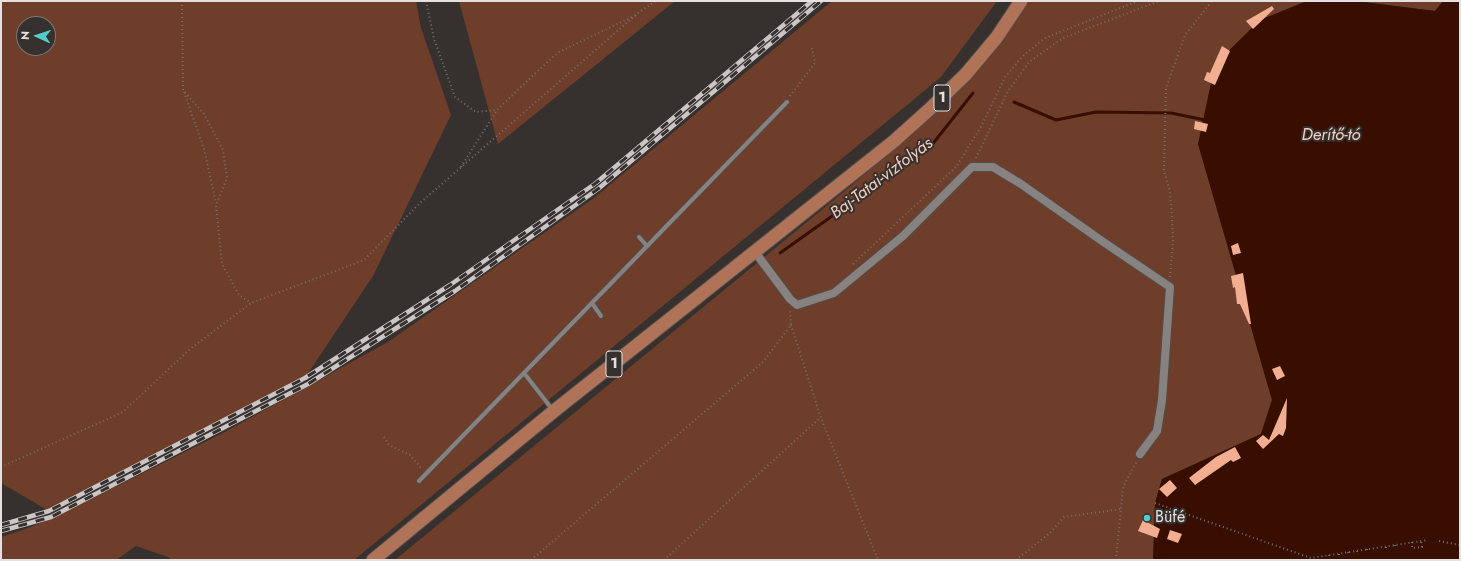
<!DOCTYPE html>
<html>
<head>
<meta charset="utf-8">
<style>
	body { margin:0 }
	#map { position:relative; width:1461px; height:561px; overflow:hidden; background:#36312f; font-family:Jost,sans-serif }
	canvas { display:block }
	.frame { position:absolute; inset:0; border:2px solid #e4e1e0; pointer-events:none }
	.north { position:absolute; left:16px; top:16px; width:40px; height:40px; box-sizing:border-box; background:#36312f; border:1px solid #7c7776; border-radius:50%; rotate:273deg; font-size:11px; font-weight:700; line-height:16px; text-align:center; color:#e4e1e0 }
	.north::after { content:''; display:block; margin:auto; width:14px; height:18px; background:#53cdcb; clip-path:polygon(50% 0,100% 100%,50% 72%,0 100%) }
</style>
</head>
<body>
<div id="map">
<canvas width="1461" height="561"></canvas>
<div class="frame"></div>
<div class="north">N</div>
</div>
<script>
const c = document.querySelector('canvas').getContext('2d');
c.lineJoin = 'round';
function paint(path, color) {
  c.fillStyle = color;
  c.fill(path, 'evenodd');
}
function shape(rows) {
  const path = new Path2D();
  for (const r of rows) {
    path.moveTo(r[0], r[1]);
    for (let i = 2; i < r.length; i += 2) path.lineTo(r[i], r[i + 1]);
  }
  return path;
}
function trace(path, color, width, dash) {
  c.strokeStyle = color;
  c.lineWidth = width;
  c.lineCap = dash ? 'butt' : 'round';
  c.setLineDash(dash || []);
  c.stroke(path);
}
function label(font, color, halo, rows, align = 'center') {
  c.font = font + ' Jost,sans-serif';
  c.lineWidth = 4;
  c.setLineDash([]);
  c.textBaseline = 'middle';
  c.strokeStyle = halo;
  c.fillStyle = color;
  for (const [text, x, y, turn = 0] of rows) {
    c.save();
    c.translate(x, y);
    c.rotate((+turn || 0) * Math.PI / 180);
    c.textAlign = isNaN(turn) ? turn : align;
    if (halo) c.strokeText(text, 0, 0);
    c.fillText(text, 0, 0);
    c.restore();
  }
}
const green = shape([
	[1,1,416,1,421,28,451,115,373,276,305,378,49,511,1,483],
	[24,24,48,24,48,48,24,48],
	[459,1,675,1,498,144],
	[832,1,997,1,941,77,354,560,172,560,168,557,136,546,116,560,1,560,1,537,26,529,85,502,221,434,388,342,594,198],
	[1021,1,1307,1,1260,20,1198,143,1272,400,1261,434,1162,479,1155,503,1153,560,395,560,852,185,955,95,950,90],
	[1356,1,1443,1,1435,11]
]);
const water = shape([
	[1307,1,1356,1,1435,11,1443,1,1460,1,1460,560,1153,560,1155,503,1162,479,1261,434,1272,400,1198,144,1215,64,1260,20]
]);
const stream = shape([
	[1014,102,1056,120,1096,112,1171,113,1205,120],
	[780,253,931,146,973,93]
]);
const building = shape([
	[1272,6,1274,9,1253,29,1246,21],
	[1222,46,1230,51,1215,85,1204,80,1207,72,1210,73],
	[1195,121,1208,124,1206,132,1194,129],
	[1238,243,1241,253,1233,255,1231,246],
	[1243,273,1251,324,1249,324,1240,304,1237,304,1235,287,1233,288,1231,276],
	[1280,366,1285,376,1277,380,1272,369],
	[1287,398,1286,428,1283,436,1279,434,1263,449,1256,441,1263,435,1269,440],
	[1235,447,1241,458,1233,462,1231,460,1195,485,1189,478,1216,457],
	[1170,480,1177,488,1167,497,1159,489],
	[1143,520,1160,529,1157,538,1138,531],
	[1170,530,1182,534,1178,543,1167,539]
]);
const path = shape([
	[182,1,183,90,204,114,223,150,227,178,216,205,222,264,239,295,251,303],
	[426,1,434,39,455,97,476,112,496,110],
	[184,92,204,149,216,203],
	[790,96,815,63,812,48],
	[976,158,1008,91,1029,62,1063,38,1159,1],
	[461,167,497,110,543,66,559,52,636,15],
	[853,264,956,167,982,125,1005,77,1024,55,1045,38,1138,1],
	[1170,277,1173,241,1172,218,1170,192,1164,170,1166,88,1185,35,1212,1],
	[791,325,821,418,878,560],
	[384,437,389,445,410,455,421,468],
	[1,467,123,412,190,349,251,303,364,260,420,203,638,13,656,1],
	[1155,503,1311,558,1428,540],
	[1439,541,1460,545],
	[1412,542,1412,548,1422,547,1421,541],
	[1395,545,1395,549],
	[1386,547,1386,551],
	[1367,549,1367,553],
	[1357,551,1358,555],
	[1348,552,1349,556],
	[1339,554,1339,558],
	[1329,555,1330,559],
	[531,560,763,362,791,325,790,311],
	[664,560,820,418],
	[1016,560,1050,533,1064,517,1121,509],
	[1116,560,1123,487,1137,461]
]);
const lane = shape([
	[639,237,647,246],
	[592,303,601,316],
	[524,373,552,409],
	[419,481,787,102]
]);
const street = shape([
	[755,252,790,299,797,305,834,293,903,236,972,167,993,167,1021,184,1102,241,1170,287,1162,400,1157,431,1140,454]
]);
const primary = shape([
	[373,560,554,411,893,142,932,107,966,74,997,37,1021,1]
]);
const rail = shape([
	[1,525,49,511,305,378,450,285,596,183,812,1],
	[1,531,51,517,308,384,455,291,598,189,821,1]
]);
const markers = [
	[1147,518,4,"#53cdcb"]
];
const shields = [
	[942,98,16],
	[614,364,16]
];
const shieldNames = [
	["1",942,98],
	["1",614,364]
];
const poiNames = [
	["Büfé",1155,518]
];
const waterNames = [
	["Derítő-tó",1331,136],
	["Baj-Tatai-vízfolyás",882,179,-37]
];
paint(green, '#6f3e2a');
paint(water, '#370e00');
trace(stream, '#370e00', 3);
paint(building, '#f2ae91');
trace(lane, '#514d4b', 6);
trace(street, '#514d4b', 10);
trace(primary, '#514d4b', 15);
trace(path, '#75716f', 2, [1, 3]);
trace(lane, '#87817f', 4);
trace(street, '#87817f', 8);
trace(primary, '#b07358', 13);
trace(rail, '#c9c6c5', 4.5);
trace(rail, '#36312f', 3, [9]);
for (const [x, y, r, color] of markers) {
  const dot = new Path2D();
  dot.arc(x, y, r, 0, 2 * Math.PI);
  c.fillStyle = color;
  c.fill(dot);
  trace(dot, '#36312f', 1.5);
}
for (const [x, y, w] of shields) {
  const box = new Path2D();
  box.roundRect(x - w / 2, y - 13, w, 26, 3);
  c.fillStyle = '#36312f';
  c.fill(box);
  trace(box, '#e4e1e0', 1);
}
label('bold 15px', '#e4e1e0', null, shieldNames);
label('16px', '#e4e1e0', '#36312f', poiNames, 'left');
label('italic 17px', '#f4cebe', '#36312f', waterNames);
</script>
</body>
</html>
